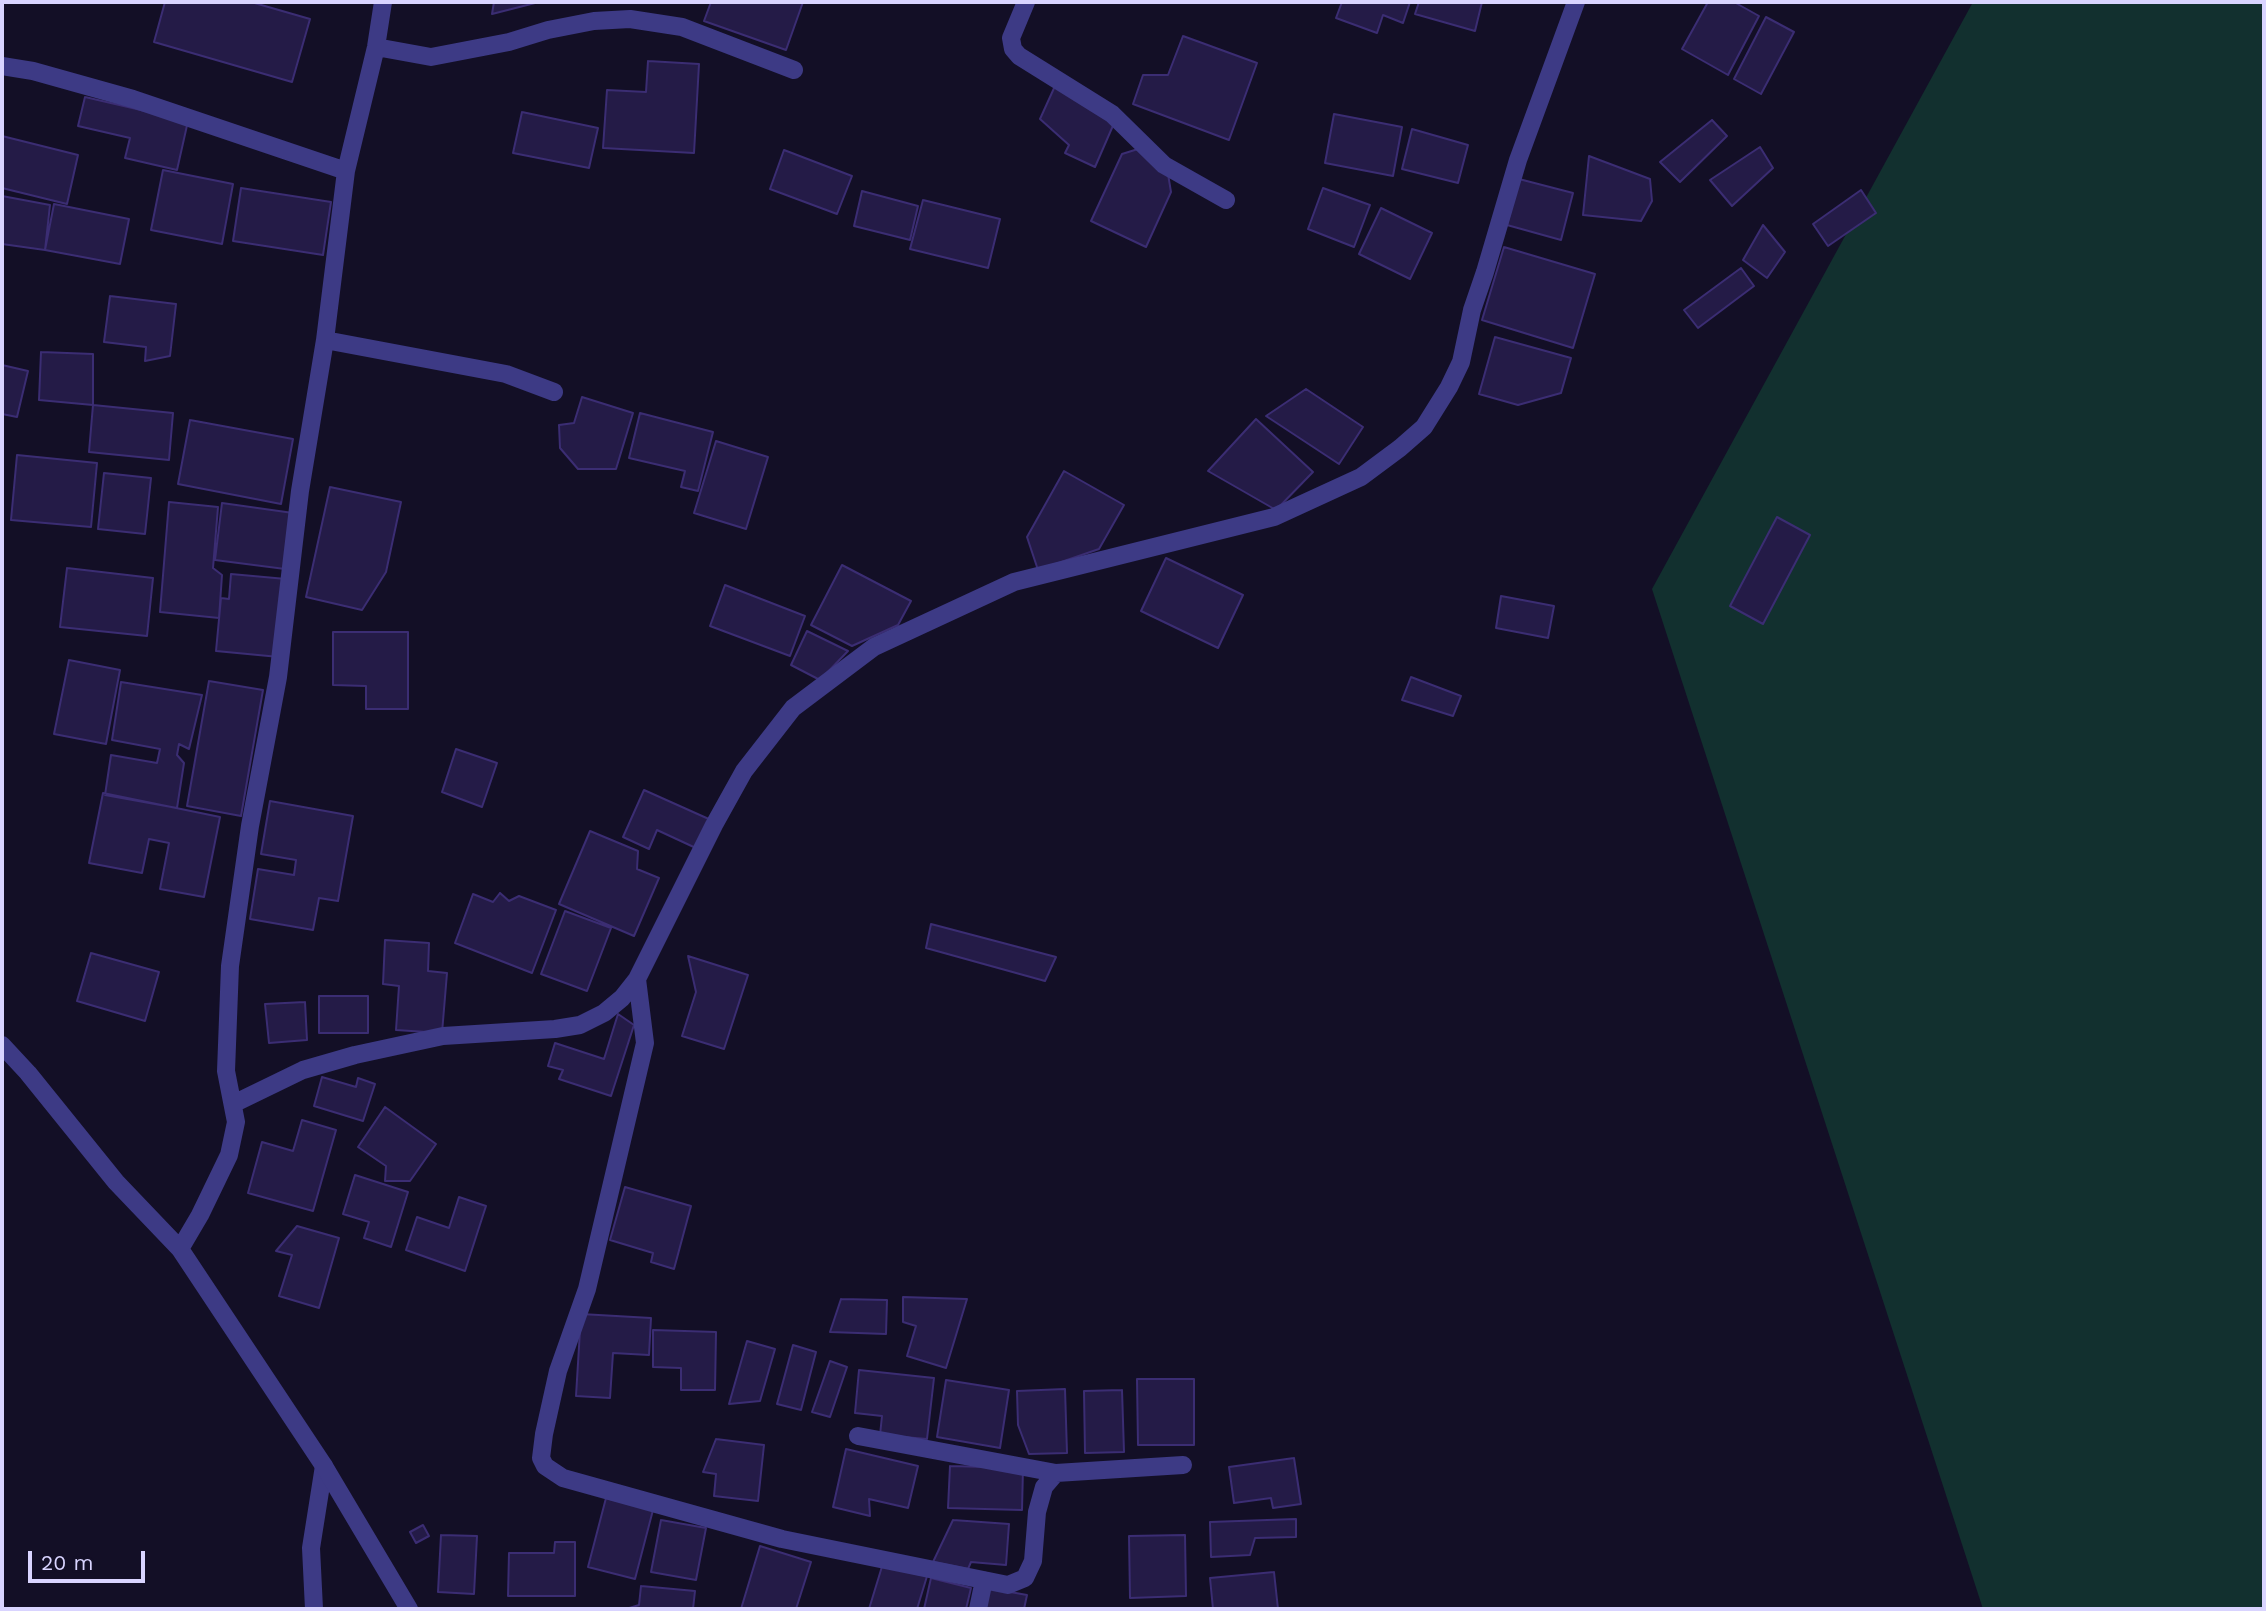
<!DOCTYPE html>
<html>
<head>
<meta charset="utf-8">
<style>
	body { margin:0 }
	#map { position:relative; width:2266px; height:1611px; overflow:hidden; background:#130f26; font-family:"Work Sans",sans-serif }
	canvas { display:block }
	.frame { position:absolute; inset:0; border:4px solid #d9d4ff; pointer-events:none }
	.scale { position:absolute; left:28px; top:1551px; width:117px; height:32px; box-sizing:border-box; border:4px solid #d9d4ff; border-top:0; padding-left:9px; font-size:21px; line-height:24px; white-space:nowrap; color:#d9d4ff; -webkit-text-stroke:5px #130f26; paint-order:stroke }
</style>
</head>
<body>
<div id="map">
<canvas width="2266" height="1611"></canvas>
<div class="frame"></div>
<div class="scale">20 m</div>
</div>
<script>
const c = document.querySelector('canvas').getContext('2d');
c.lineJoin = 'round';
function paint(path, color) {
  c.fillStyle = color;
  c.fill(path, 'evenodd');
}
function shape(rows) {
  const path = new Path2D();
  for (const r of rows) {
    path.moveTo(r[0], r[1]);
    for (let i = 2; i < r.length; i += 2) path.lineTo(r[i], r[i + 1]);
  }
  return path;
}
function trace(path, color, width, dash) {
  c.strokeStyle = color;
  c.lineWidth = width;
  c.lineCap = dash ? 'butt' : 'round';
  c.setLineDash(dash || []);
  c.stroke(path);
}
const green = shape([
	[1973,2,2264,2,2264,1609,1983,1609,1652,589]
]);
const building = shape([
	[165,2,251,2,310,19,292,82,154,42,165,2],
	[494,2,539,2,492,14,494,2],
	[711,2,803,2,786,50,704,21,711,2],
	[1342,2,1410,2,1403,23,1383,15,1377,33,1336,18,1342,2],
	[1419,2,1482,2,1475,31,1415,14,1419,2],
	[1708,2,1734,2,1759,16,1728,75,1682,49,1708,2],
	[1766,17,1794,32,1761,94,1734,79,1766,17],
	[1183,36,1257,63,1229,140,1133,104,1143,75,1168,75,1183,36],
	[648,61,699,64,694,153,603,148,607,90,646,92,648,61],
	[1055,86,1115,121,1095,167,1065,153,1069,145,1040,119,1055,86],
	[85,97,188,121,177,170,125,158,130,138,78,126,85,97],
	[522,112,598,128,589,168,513,153,522,112],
	[1334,114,1402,127,1393,176,1325,163,1334,114],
	[1712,120,1727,136,1680,182,1660,162,1712,120],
	[1412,129,1468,145,1458,183,1402,169,1412,129],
	[2,136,78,155,67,204,2,188,2,136],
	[1760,147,1773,168,1732,206,1710,180,1760,147],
	[1138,149,1168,174,1171,192,1146,247,1091,221,1122,154,1138,149],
	[784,150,852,176,837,214,770,189,784,150],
	[1589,156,1650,179,1652,201,1641,221,1583,215,1589,156],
	[163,170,233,184,222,244,151,230,163,170],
	[1519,179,1573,193,1561,240,1507,225,1519,179],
	[241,188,331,202,323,255,233,241,241,188],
	[1323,188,1370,205,1354,247,1308,229,1323,188],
	[1861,190,1876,213,1828,246,1813,224,1861,190],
	[862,191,918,206,910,240,854,226,862,191],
	[2,196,50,205,45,250,2,244,2,196],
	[923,200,1000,219,988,268,910,249,923,200],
	[54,204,129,219,120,264,45,250,54,204],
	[1381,208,1432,233,1410,279,1359,254,1381,208],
	[1763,225,1785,252,1767,278,1743,260,1763,225],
	[1504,247,1595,274,1573,348,1482,320,1504,247],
	[1741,268,1754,286,1698,328,1684,310,1741,268],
	[110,296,176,304,170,356,145,361,146,347,104,342,110,296],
	[1495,337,1571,358,1561,393,1518,405,1479,394,1495,337],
	[41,352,93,354,93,405,39,400,41,352],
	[2,365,28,371,17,417,2,414,2,365],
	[1306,389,1363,427,1339,464,1266,416,1306,389],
	[582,397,633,413,616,469,578,469,560,448,559,425,574,423,582,397],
	[93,405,173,413,169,460,89,452,93,405],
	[640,413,713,432,698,491,681,487,685,471,629,458,640,413],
	[1256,419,1313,472,1276,510,1208,471,1256,419],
	[190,420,293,439,281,504,178,484,190,420],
	[716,441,768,457,746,529,694,513,716,441],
	[17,455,97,463,91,527,11,520,17,455],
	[1064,471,1124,505,1099,549,1038,570,1027,537,1064,471],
	[104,473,151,478,145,534,98,529,104,473],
	[330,487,401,502,386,572,362,610,306,597,330,487],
	[169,502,218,507,213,568,222,575,219,618,160,612,169,502],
	[222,503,293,513,285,569,215,560,222,503],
	[1777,517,1810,535,1763,624,1730,606,1777,517],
	[1166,558,1243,595,1218,648,1141,611,1166,558],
	[842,565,911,601,898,625,852,646,811,625,842,565],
	[67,568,153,578,147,636,60,627,67,568],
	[231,574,286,579,279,657,216,651,221,598,229,599,231,574],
	[725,585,805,616,790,656,710,626,725,585],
	[1501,596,1554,606,1548,638,1496,628,1501,596],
	[807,631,848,651,820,680,791,665,807,631],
	[333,632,408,632,408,709,366,709,366,686,333,685,333,632],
	[69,660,120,670,106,744,54,734,69,660],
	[1411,677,1461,696,1453,716,1402,700,1411,677],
	[209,681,263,690,241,816,187,806,209,681],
	[121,682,202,695,189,749,179,744,177,755,184,763,177,808,105,795,111,755,157,763,160,749,112,740,121,682],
	[456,749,497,763,482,807,442,792,456,749],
	[644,790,711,820,698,849,657,830,649,849,623,837,644,790],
	[103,793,220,817,204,897,160,889,169,843,149,839,142,873,89,863,103,793],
	[270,801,353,816,338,901,319,898,313,930,250,919,258,869,294,875,296,860,261,854,270,801],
	[590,831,638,851,637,869,659,878,634,936,559,904,590,831],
	[500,893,509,901,519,896,556,910,532,973,455,943,473,894,493,902,500,893],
	[565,911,611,928,587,991,541,974,565,911],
	[931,924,1056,957,1045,981,926,948,931,924],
	[385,940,429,943,428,971,447,973,442,1033,396,1030,399,986,383,984,385,940],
	[91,953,159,972,145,1021,77,1001,91,953],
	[688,956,748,975,724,1049,682,1036,696,992,688,956],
	[319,996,368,996,368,1033,319,1033,319,996],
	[305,1002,307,1040,269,1043,265,1004,305,1002],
	[618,1014,634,1025,611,1096,559,1079,563,1070,548,1066,555,1043,604,1059,618,1014],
	[322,1077,356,1087,358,1078,375,1084,363,1121,314,1106,322,1077],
	[385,1107,436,1144,410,1181,385,1181,386,1166,358,1147,385,1107],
	[302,1120,336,1130,313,1211,248,1193,262,1142,293,1151,302,1120],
	[355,1175,408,1192,391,1247,364,1238,369,1222,343,1214,355,1175],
	[625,1187,691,1206,674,1269,651,1262,653,1253,610,1240,625,1187],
	[459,1197,486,1206,465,1271,406,1250,417,1217,449,1228,459,1197],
	[297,1226,339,1238,319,1308,279,1296,292,1255,276,1251,297,1226],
	[903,1297,967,1299,946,1368,907,1356,916,1326,903,1322,903,1297],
	[841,1299,887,1300,886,1334,830,1332,841,1299],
	[581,1314,651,1318,649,1355,613,1353,610,1398,576,1396,581,1314],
	[653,1330,716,1332,715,1390,681,1390,681,1368,653,1367,653,1330],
	[747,1341,775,1349,760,1401,729,1404,747,1341],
	[793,1345,816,1352,801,1410,777,1404,793,1345],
	[830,1361,847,1367,830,1417,812,1412,830,1361],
	[859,1370,934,1378,927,1439,880,1435,882,1416,855,1413,859,1370],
	[1137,1379,1194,1379,1194,1445,1138,1445,1137,1379],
	[946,1380,1009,1390,1000,1448,937,1437,946,1380],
	[1065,1389,1067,1453,1029,1454,1018,1425,1017,1391,1065,1389],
	[1122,1390,1124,1452,1085,1453,1084,1391,1122,1390],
	[716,1439,764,1445,758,1501,714,1496,716,1474,703,1472,716,1439],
	[846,1449,918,1466,908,1508,869,1499,870,1516,833,1507,846,1449],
	[1294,1458,1301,1504,1273,1508,1271,1498,1234,1503,1229,1467,1294,1458],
	[950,1466,1023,1468,1022,1510,948,1508,950,1466],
	[606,1498,653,1510,635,1579,588,1567,606,1498],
	[1296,1519,1296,1537,1255,1538,1250,1555,1211,1557,1210,1522,1296,1519],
	[661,1520,706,1528,696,1580,651,1572,661,1520],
	[953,1520,1009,1524,1006,1565,971,1562,968,1569,933,1562,953,1520],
	[423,1525,429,1536,416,1543,410,1532,423,1525],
	[441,1535,477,1536,474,1594,438,1592,441,1535],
	[1185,1535,1186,1596,1130,1598,1129,1536,1185,1535],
	[555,1542,575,1542,575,1596,508,1596,509,1553,554,1553,555,1542],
	[760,1546,811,1562,796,1609,741,1609,760,1546],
	[884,1560,928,1573,917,1609,869,1609,884,1560],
	[1274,1572,1278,1609,1213,1609,1210,1578,1274,1572],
	[931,1578,971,1588,966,1609,924,1609,931,1578],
	[641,1586,695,1591,693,1609,626,1609,639,1605,641,1586],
	[988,1588,1027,1595,1024,1609,984,1609,988,1588]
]);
const lane = shape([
	[314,1609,311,1548,324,1466]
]);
const street = shape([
	[1026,2,1011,38,1013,49,1019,56,1112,114,1164,165,1226,200],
	[376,47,431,57,509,42,548,30,594,21,630,19,682,27,794,70],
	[2,66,33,71,133,99,346,171],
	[325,340,506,374,554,392],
	[637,979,645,1043,587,1289,558,1371,544,1434,541,1458,545,1466,563,1478,782,1539,1008,1585,1025,1578,1033,1561,1037,1512,1044,1487,1056,1473,1183,1465],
	[2,1045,28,1073,116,1182,180,1249,324,1466,409,1609],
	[233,1104,303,1070,355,1055,443,1036,555,1029,580,1025,604,1013,622,998,637,979,714,825,744,771,793,708,874,647,1014,582,1274,517,1361,477,1400,448,1424,427,1449,387,1461,362,1472,310,1485,272,1518,160,1576,2],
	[180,1249,200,1215,229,1155,236,1122,226,1071,230,966,250,826,278,677,300,491,325,340,346,171,376,47,383,2],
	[858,1436,1056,1473],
	[978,1609,984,1580]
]);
paint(green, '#12302f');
paint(building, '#241b47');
trace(building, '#3b2d73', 2);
trace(lane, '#3d3a85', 18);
trace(street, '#3d3a85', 18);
</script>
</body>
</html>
